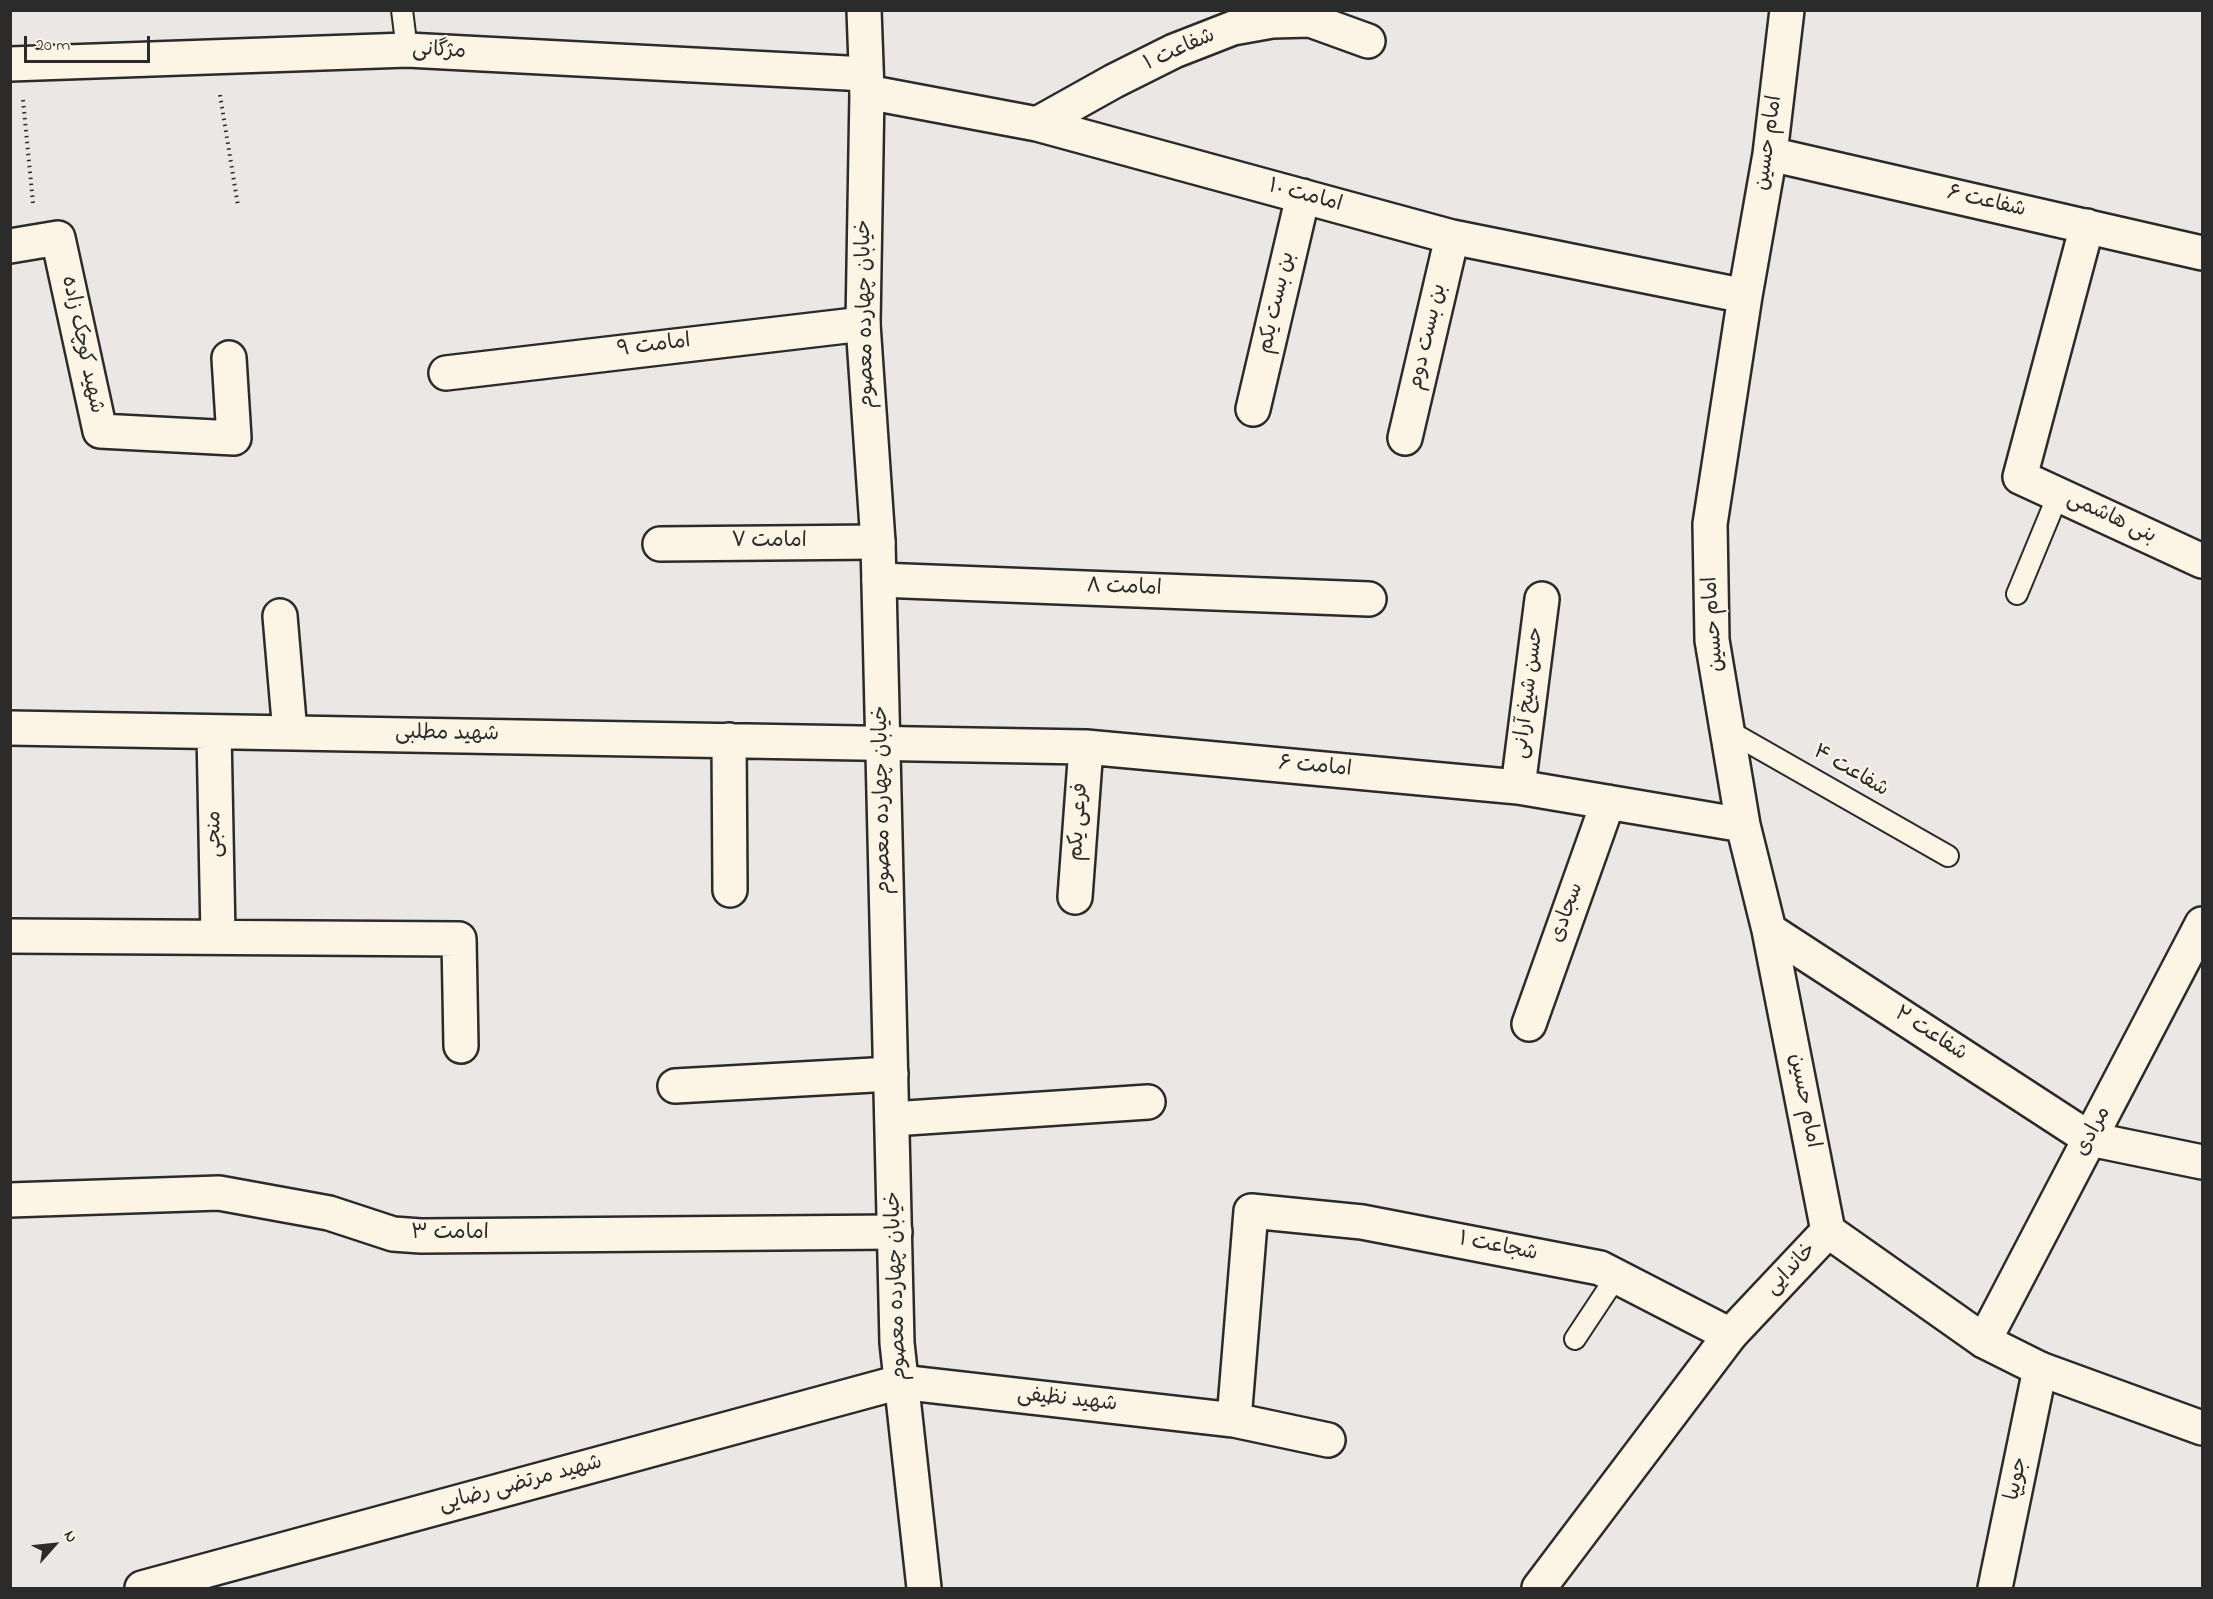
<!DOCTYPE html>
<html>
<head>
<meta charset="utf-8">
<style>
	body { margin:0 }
	#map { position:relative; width:2213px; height:1599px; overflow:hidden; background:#ebe7e4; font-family:"Indie Flower",sans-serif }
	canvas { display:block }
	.frame { position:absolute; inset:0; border:12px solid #2b2b2b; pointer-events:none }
	.north { position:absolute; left:24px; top:1515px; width:60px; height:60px; -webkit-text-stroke:4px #fcf5e5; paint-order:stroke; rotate:63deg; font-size:16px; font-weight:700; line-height:24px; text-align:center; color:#2b2b2b }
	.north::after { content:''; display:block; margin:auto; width:21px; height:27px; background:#2b2b2b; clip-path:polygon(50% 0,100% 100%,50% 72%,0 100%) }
	.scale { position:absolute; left:24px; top:36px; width:126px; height:27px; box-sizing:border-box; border:3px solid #2b2b2b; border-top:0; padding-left:8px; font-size:18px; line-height:21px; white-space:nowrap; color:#2b2b2b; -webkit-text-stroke:4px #fcf5e5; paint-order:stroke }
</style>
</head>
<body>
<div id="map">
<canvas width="2213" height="1599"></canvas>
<div class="frame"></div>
<div class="north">N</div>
<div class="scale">20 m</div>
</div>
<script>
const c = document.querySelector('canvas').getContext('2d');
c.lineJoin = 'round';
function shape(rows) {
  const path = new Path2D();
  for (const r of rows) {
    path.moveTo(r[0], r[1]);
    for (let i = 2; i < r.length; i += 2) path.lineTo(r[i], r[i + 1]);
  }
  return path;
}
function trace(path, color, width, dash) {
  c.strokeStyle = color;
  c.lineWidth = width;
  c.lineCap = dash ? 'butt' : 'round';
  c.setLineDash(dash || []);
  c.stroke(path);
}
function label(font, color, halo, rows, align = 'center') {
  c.font = font + ' "Indie Flower","Playpen Sans Arabic",sans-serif';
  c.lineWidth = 4.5;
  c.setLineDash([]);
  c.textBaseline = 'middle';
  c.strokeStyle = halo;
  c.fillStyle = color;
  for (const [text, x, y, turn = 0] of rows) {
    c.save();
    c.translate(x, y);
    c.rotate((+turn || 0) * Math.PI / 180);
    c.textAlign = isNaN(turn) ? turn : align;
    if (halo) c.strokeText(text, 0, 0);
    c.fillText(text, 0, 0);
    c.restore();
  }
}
const path = shape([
	[220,95,238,206],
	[23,100,33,203]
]);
const lane = shape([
	[402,10,407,50],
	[2017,594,2058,495],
	[1727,730,1948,856],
	[1575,1339,1616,1277]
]);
const street = shape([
	[1787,10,1770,154,1745,296,1710,524,1712,640,1743,825,1769,930,1828,1231],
	[10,64,407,50,866,74],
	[867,92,1037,124,1452,237,1745,296],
	[1037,124,1114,81,1174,51,1233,28,1272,21,1310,20,1368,41],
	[1770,154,2202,253],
	[2087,226,2020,477,2202,561],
	[10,246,58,238,100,431,234,438,229,358],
	[446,373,863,324],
	[1253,409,1303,196],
	[1405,438,1452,237],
	[660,544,878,542],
	[879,580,1369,599],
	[280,616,290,733],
	[10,728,1086,747,1518,787,1743,825],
	[214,732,218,936],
	[729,740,730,890],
	[1518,787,1542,599],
	[1075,897,1086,747],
	[1769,930,2090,1139,2202,1162],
	[10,936,459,939,461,1046],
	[1529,1024,1608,802],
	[675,1086,891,1074],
	[892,1119,1148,1102],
	[10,1200,219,1193,329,1213,393,1234,421,1236,895,1232],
	[1984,1341,2202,924],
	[1234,1420,1251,1211,1362,1222,1600,1268,1730,1335],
	[142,1588,900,1382,1234,1420,1328,1440],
	[1995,1588,2040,1369]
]);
const secondary = shape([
	[864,10,867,92,863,324,878,542,897,1343,924,1588],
	[1539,1588,1730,1335,1828,1231,1984,1341,2040,1369,2202,1428]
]);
const streetNames = [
	["شفاعت ۱",1180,51,-24],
	["مژگانی",439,52,3],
	["امام حسین",1770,143,-82],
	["امامت ۱۰",1305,197,15],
	["شفاعت ۶",1986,203,13],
	["بن بست یکم",1278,303,-77],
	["خیابان چهارده معصوم",867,314,-91],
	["بن بست دوم",1429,337,-77],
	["شهید کوچک زاده",81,345,78],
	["امامت ۹",654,347,-7],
	["بنی هاشمی",2111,519,25],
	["امامت ۷",769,543],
	["امامت ۸",1124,589,2],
	["امام حسین",1715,624,-94],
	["حسن شیخ آرانی",1530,693,-83],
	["شهید مطلبی",447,735,1],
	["امامت ۶",1315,768,5],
	["شفاعت ۴",1850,772,30],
	["خیابان چهارده معصوم",884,800,-91],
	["فرعی یکم",1080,822,-86],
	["منجی",216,834,-91],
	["سجادی",1568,913,-70],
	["شفاعت ۲",1930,1035,33],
	["امام حسین",1803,1101,79],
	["مرادی",2094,1132,-62],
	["امامت ۳",450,1235],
	["شجاعت ۱",1498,1248,11],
	["خاندایی",1792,1270,-46],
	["خیابان چهارده معصوم",898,1286,-92],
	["شهید نظیفی",1067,1401,6],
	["جویپا",2018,1479,-78],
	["شهید مرتضی رضایی",521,1485,-15]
];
trace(lane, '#2b2b2b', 24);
trace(street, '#2b2b2b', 38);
trace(secondary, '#2b2b2b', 38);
trace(path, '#2b2b2b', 4, [1.5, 4.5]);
trace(lane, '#fcf5e5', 20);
trace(street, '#fcf5e5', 33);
trace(secondary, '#fcf5e5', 33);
label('21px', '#2b2b2b', '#fcf5e5', streetNames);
</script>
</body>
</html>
